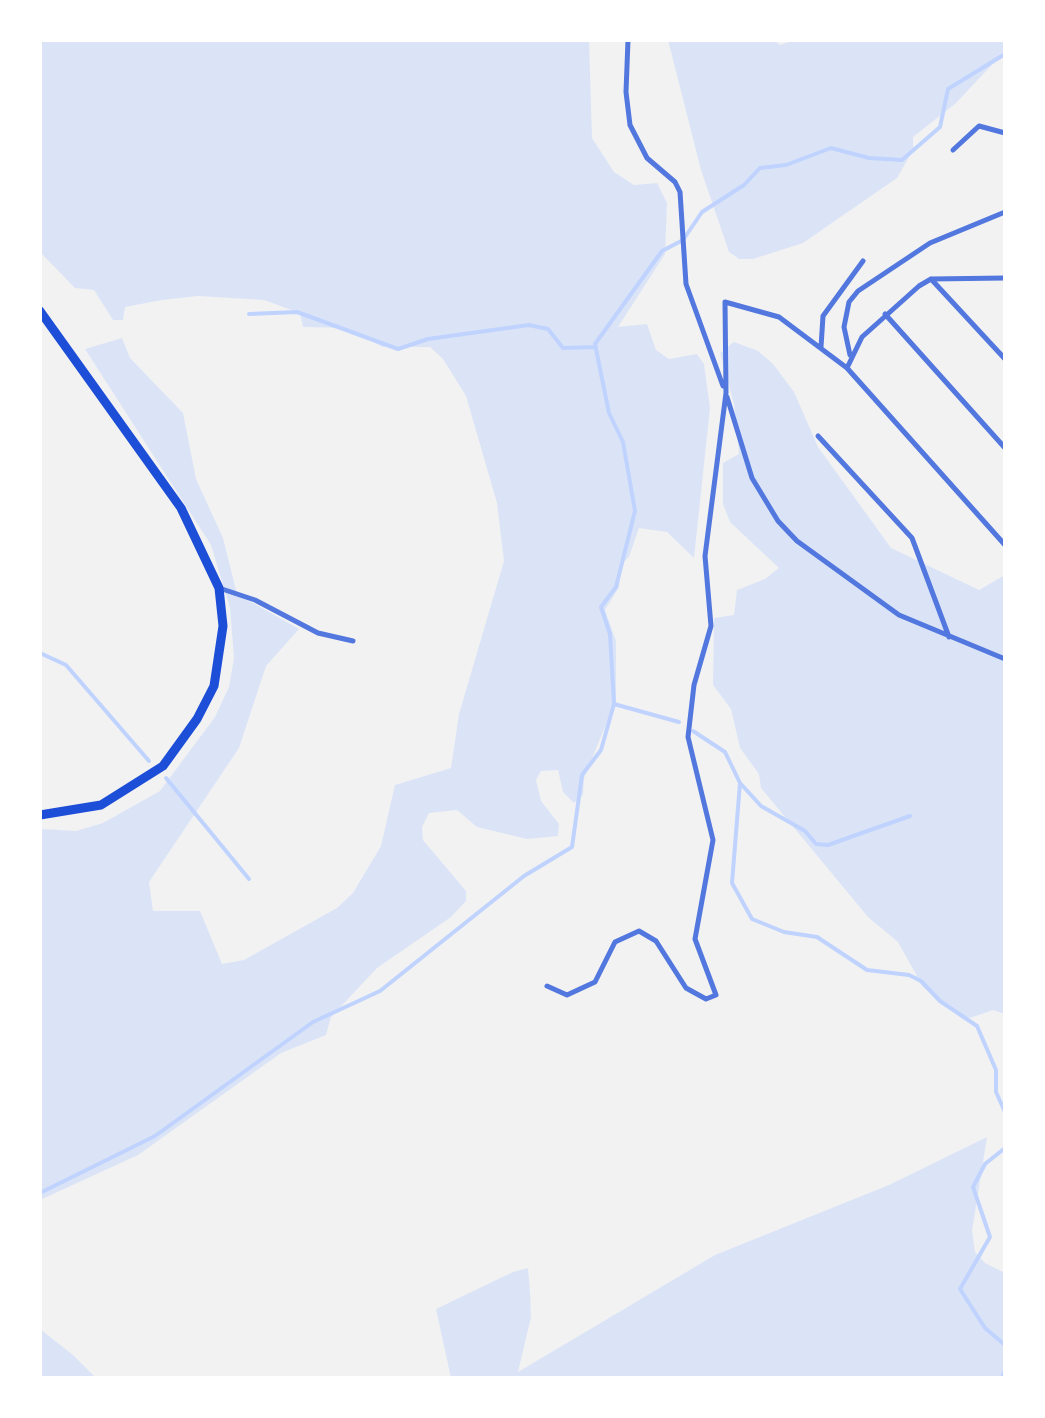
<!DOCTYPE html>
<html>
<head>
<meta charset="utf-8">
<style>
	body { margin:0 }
	#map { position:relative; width:1045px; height:1418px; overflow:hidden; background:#f2f2f2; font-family:Lato,sans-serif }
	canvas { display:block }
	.frame { position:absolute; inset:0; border:42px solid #fff; pointer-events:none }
</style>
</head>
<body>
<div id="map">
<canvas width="1045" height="1418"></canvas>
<div class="frame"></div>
</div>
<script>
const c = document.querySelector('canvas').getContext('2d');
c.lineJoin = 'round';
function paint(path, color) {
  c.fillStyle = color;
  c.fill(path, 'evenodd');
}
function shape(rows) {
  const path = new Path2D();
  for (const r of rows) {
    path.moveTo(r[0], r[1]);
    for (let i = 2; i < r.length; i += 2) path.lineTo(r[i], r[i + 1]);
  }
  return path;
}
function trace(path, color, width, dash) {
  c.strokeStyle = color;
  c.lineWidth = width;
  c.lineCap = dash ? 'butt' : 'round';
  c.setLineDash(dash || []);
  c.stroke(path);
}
const green = shape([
	[40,40,589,40,592,138,614,172,634,185,657,183,667,203,665,254,618,327,647,324,656,350,669,359,697,354,704,364,710,408,694,558,667,532,639,528,629,557,621,564,619,587,605,610,616,641,616,700,584,778,583,795,574,803,563,792,558,770,541,771,536,780,541,801,559,824,558,836,527,839,477,827,457,810,429,813,422,827,423,840,466,891,466,901,451,917,377,968,331,1017,326,1035,281,1053,138,1155,40,1200,40,829,76,831,103,823,160,791,215,717,229,687,234,658,230,608,211,545,85,349,122,338,130,358,183,413,196,479,223,538,237,594,299,629,266,666,239,748,149,882,153,911,200,911,222,964,244,960,337,908,353,893,381,846,395,785,451,768,459,714,504,561,497,503,466,396,443,359,430,347,383,347,346,328,303,327,300,313,264,300,198,296,162,300,125,307,123,320,113,320,94,290,75,288,40,252],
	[668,40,774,40,780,45,795,40,1005,40,1005,51,955,104,913,137,913,150,897,178,803,243,753,259,739,259,729,252,701,170],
	[734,342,758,351,773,364,794,392,818,447,891,548,979,590,1005,575,1005,1014,993,1010,970,1018,955,1013,923,987,898,942,868,917,761,788,759,774,740,748,731,709,713,685,714,618,734,615,737,590,765,579,779,568,730,522,723,504,723,463,739,454,734,404,720,353],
	[987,1137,972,1231,975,1252,985,1263,1005,1273,1005,1378,451,1378,436,1309,513,1272,528,1268,530,1292,531,1317,518,1372,715,1255,889,1185],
	[40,1329,73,1355,96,1378,40,1378]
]);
const stream = shape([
	[249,314,297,312,398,349,428,339,529,325,548,329,563,348,595,347],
	[40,653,66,665,149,761],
	[614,704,679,722],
	[693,731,725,752,740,783,761,806,805,831,816,844,828,845,910,816],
	[166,778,249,879],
	[740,783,732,883,752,919,784,932,817,937,867,970,909,975,921,981,940,1001,977,1026,996,1070,996,1092,1005,1112],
	[1005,1148,985,1164,973,1187,990,1237,960,1289,985,1328,1005,1345],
	[40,1193,155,1136,313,1022,380,991,524,876,572,847,582,775,601,750,614,704,610,634,601,607,616,587,635,511,623,442,609,413,595,344,662,251,683,240,702,212,744,185,760,168,786,165,831,148,869,158,902,160,940,127,948,89,1005,54],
	[1002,1378,1005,1370]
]);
const minor = shape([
	[628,40,626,92,630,125,647,158,675,182,680,192,686,284,723,386],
	[953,150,979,126,1005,133],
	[931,279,1005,359],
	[885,314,1005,448],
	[821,347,823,316,863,261],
	[850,355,844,327,849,302,858,291,930,243,1005,212],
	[847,368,862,337,919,286,931,279,1005,278],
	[727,397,752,478,778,521,797,541,899,615,1005,659],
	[818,436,912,538,949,637],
	[219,588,255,600,318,633,353,641],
	[547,986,567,995,595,982,615,942,639,931,656,941,686,988,706,999,716,995,695,939,713,840,688,737,694,685,711,626,705,556,726,393,725,302,779,317,847,368,1005,545]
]);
const trunk = shape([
	[40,311,181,508,219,588,223,626,214,686,197,719,163,766,101,805,40,815]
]);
paint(green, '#dbe4f7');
trace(stream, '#bfd3fe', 4);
trace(minor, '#5277de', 5);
trace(trunk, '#1d4ed8', 9);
</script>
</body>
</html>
